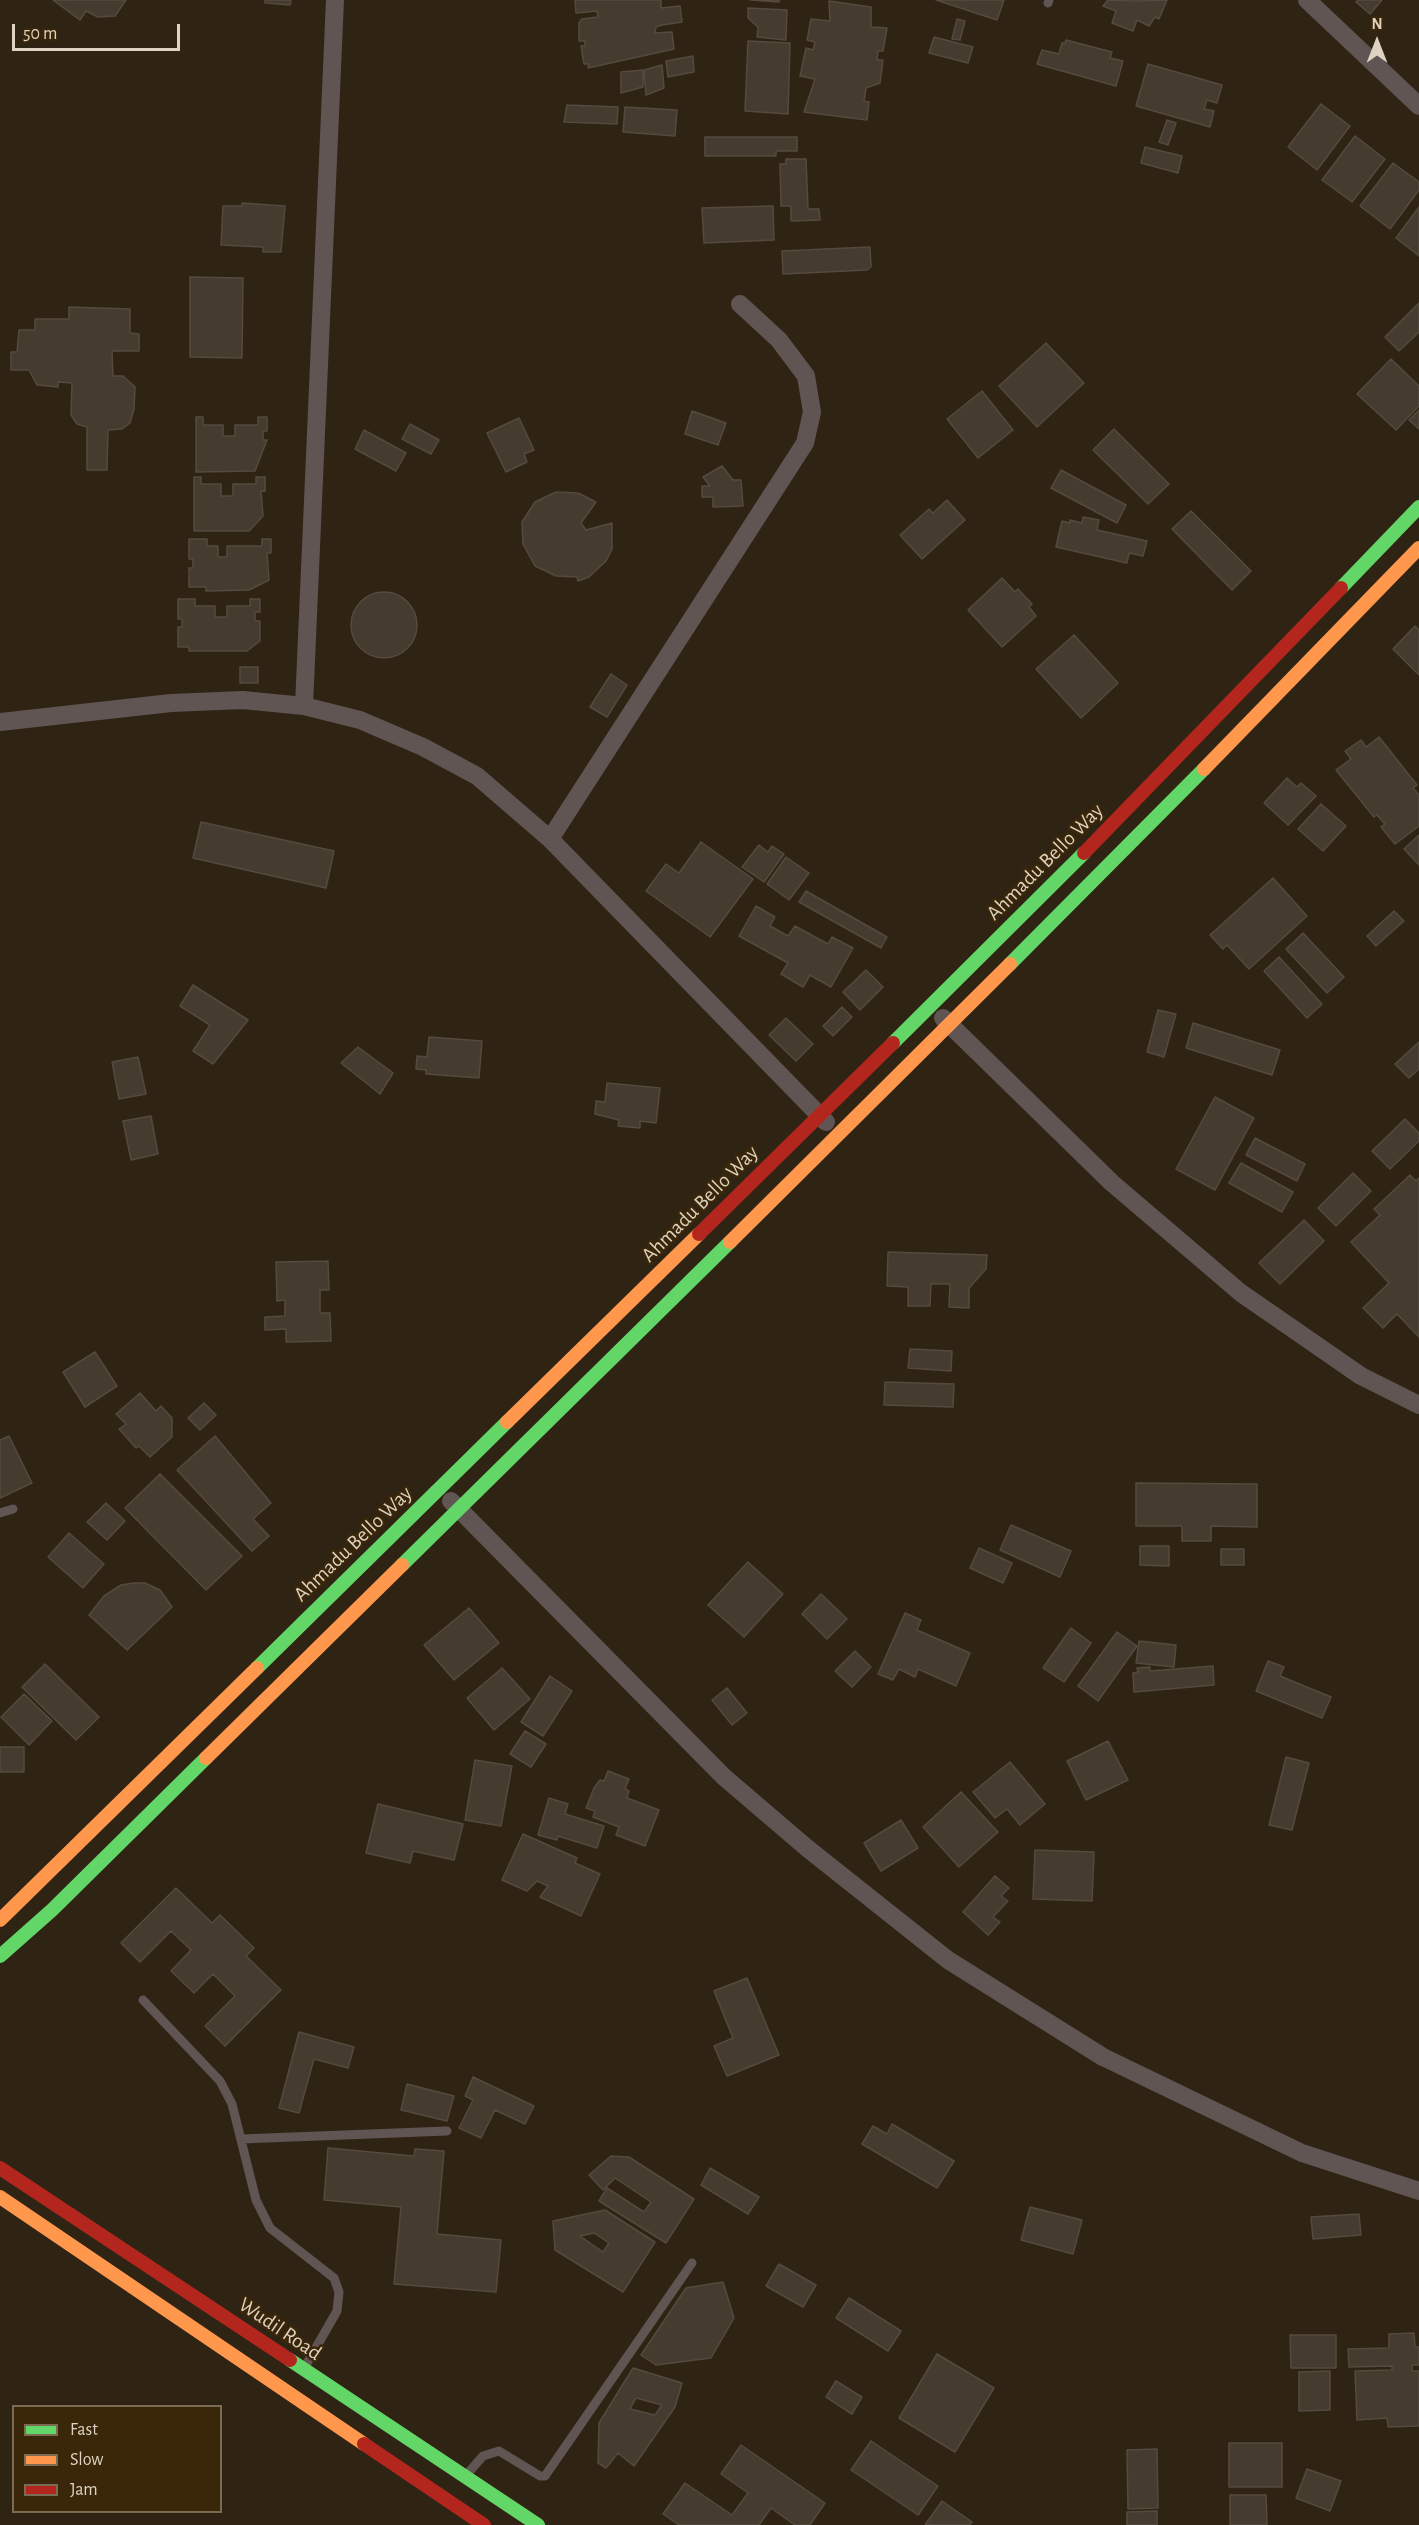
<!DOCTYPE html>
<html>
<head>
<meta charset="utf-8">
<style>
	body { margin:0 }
	#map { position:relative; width:1419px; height:2525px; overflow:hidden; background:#2f2414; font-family:"Alegreya Sans",sans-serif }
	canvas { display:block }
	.legend { position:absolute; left:12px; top:2405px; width:210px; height:108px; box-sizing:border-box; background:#3a2709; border:2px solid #7c6b53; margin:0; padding:8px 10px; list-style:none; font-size:18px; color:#ded2c2 }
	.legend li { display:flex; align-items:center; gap:12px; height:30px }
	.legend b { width:30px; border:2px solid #7c6b53 }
	.north { position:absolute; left:1347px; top:12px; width:60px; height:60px; -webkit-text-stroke:4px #3a2709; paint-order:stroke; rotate:0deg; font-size:16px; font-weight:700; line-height:24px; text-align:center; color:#ded2c2 }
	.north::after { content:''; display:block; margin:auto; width:21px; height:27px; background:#ded2c2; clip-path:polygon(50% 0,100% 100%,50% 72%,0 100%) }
	.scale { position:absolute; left:12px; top:24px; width:168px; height:27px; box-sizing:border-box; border:3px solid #ded2c2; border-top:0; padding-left:8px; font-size:18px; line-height:21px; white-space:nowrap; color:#ded2c2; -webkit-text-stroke:4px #3a2709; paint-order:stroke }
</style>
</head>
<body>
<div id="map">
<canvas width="1419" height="2525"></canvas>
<ul class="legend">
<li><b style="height:8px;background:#63d668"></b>Fast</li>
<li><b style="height:8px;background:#ff974d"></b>Slow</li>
<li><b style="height:8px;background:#b3261e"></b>Jam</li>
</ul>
<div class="north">N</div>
<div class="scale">50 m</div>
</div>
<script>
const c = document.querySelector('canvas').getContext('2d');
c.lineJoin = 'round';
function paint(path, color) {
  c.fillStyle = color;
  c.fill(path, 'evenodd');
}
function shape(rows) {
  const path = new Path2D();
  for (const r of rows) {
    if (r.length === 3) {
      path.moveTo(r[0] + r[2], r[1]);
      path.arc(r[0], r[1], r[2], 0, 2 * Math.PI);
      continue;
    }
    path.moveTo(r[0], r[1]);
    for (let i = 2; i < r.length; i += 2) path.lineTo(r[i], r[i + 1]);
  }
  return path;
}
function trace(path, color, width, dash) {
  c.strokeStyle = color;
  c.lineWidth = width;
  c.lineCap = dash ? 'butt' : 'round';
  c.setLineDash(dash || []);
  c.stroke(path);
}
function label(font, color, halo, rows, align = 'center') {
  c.font = font + ' "Alegreya Sans",sans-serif';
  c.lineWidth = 5;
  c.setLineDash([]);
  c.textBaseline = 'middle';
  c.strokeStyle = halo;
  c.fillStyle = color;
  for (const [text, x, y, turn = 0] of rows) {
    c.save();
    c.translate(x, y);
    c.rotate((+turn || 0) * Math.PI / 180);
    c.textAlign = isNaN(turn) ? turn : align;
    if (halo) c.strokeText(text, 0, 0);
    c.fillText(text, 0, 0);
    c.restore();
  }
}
const building = shape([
	[53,0,126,0,115,16,98,17,86,11,80,20,53,0],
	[265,0,291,0,290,5,265,3,265,0],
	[575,0,661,0,661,8,680,6,682,22,662,25,656,27,655,33,672,32,674,49,588,68,589,64,584,64,581,46,585,46,585,41,579,41,579,23,582,19,598,17,597,11,576,13,575,0],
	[750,0,779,0,779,2,750,0],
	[936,0,1004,0,997,20,936,0],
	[1108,0,1133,1,1167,0,1159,19,1155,17,1149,26,1137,20,1133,31,1112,23,1116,11,1103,6,1108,0],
	[1358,0,1382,0,1370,14,1356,2,1358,0],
	[829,1,871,7,871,27,887,28,883,51,878,51,877,60,883,60,880,83,866,88,864,101,869,102,867,120,804,112,815,79,800,76,806,48,813,50,815,42,807,40,811,19,830,21,829,1],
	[748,8,787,10,786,40,757,37,758,27,748,18,748,8],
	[957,19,965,21,960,40,952,39,957,19],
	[934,37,973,47,968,63,929,53,934,37],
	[1066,40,1112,52,1110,58,1123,61,1116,86,1037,64,1042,50,1059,54,1062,43,1065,43,1066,40],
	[748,41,790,43,788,114,745,111,748,41],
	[693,56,694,72,668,77,666,61,693,56],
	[1148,64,1222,85,1217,103,1207,100,1204,109,1214,111,1210,127,1136,106,1148,64],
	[662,65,664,88,646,95,644,70,662,65],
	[643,70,643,87,621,93,621,72,643,70],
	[1321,104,1350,126,1317,170,1288,147,1321,104],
	[567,105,618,107,617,124,564,122,567,105],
	[625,107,677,110,675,136,623,132,625,107],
	[1167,120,1176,123,1168,145,1159,142,1167,120],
	[1355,136,1385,159,1352,202,1322,180,1355,136],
	[705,137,797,137,797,151,776,151,776,156,705,156,705,137],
	[1145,147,1182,156,1178,173,1141,163,1145,147],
	[786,159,806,159,808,209,819,209,820,220,791,221,791,206,781,206,780,164,786,164,786,159],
	[1393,163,1419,182,1419,190,1390,229,1360,206,1393,163],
	[242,203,285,206,281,252,263,252,263,247,221,245,223,206,242,206,242,203],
	[773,206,774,240,704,243,702,208,773,206],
	[1419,207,1419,256,1396,238,1419,207],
	[870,247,871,267,867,270,783,274,782,251,870,247],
	[190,277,243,278,242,358,190,357,190,277],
	[1419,303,1419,332,1399,351,1385,337,1419,303],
	[69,307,130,309,130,333,139,334,139,351,112,351,113,376,123,376,135,387,134,409,130,423,122,429,108,430,107,470,87,470,87,427,77,424,71,415,72,383,58,382,58,387,37,385,29,370,11,370,11,352,17,352,19,330,35,330,35,319,69,319,69,307],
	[1046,343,1084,383,1037,427,999,386,1046,343],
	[1391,359,1419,386,1419,406,1396,430,1357,394,1391,359],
	[982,391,1013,430,978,458,947,419,982,391],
	[1419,410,1419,429,1409,420,1419,410],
	[692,411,726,423,718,445,685,434,692,411],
	[196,417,203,417,203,425,223,425,223,436,235,436,235,425,258,425,258,417,267,417,267,431,263,431,263,440,267,440,255,471,196,472,196,417],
	[519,418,534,450,524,454,527,462,506,472,487,433,519,418],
	[410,424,439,440,431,454,402,439,410,424],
	[1114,429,1169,484,1148,504,1093,450,1114,429],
	[364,430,406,453,396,471,355,449,364,430],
	[722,466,733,480,741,480,743,506,713,507,713,497,702,497,702,486,710,486,703,477,722,466],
	[1061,470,1126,505,1117,523,1051,488,1061,470],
	[194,477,201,477,201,484,221,484,221,496,233,496,233,484,256,484,256,477,265,477,265,491,261,491,263,516,249,531,194,531,194,477],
	[556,492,578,493,596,502,581,523,586,530,612,523,612,549,606,561,589,577,578,581,577,577,556,576,535,566,523,544,522,522,535,502,556,492],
	[947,500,965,520,922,559,900,535,929,509,933,513,947,500],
	[1191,511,1251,571,1232,590,1172,529,1191,511],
	[1083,517,1099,520,1097,530,1147,541,1143,556,1129,553,1127,563,1056,547,1062,521,1070,523,1070,520,1082,523,1083,517],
	[189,539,207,539,207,546,218,546,218,557,227,557,227,546,262,546,262,539,271,539,271,553,267,553,269,580,249,590,206,591,206,587,189,587,189,568,193,568,193,559,189,559,189,539],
	[1002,578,1015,592,1018,589,1032,604,1029,607,1036,616,1002,647,968,610,1002,578],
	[384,625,33],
	[178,599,195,599,195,606,215,606,215,617,227,617,227,606,250,606,250,599,260,599,260,612,255,612,255,621,260,621,260,641,247,651,189,651,189,647,178,647,178,627,182,627,182,619,178,619,178,599],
	[1415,626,1419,630,1419,675,1393,649,1415,626],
	[1074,635,1118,683,1081,718,1036,669,1074,635],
	[240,667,258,667,258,683,240,683,240,667],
	[611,674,627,685,607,717,590,707,611,674],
	[1379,737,1417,785,1413,788,1419,795,1419,826,1395,844,1381,827,1385,824,1377,815,1374,817,1336,770,1351,759,1345,751,1361,740,1366,747,1379,737],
	[1287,778,1297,787,1301,783,1316,796,1288,825,1264,803,1287,778],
	[1321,804,1346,826,1323,851,1298,829,1321,804],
	[201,822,334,851,326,888,193,858,201,822],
	[1419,835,1419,865,1404,849,1419,835],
	[701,842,753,879,710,937,646,891,666,864,679,873,701,842],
	[759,845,768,852,772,846,784,854,764,882,742,867,759,845],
	[786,857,809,873,789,900,767,884,786,857],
	[1273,878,1307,916,1249,969,1227,945,1223,949,1210,935,1273,878],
	[806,891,887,937,881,948,799,902,806,891],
	[756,906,775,917,770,926,788,936,795,926,828,944,832,937,853,948,831,987,810,975,803,987,781,974,788,963,739,936,756,906],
	[1394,911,1404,921,1376,946,1367,936,1394,911],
	[1303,933,1344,977,1327,993,1286,949,1303,933],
	[1279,957,1322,1004,1307,1018,1264,971,1279,957],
	[866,970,883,987,860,1010,843,992,866,970],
	[193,985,248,1020,213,1064,193,1051,210,1025,180,1006,193,985],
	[842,1007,852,1017,833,1036,823,1026,842,1007],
	[1158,1010,1176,1014,1164,1057,1147,1052,1158,1010],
	[786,1018,813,1044,796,1061,769,1035,786,1018],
	[1193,1023,1280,1050,1272,1075,1186,1048,1193,1023],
	[429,1037,482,1041,479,1078,426,1074,426,1070,416,1069,417,1056,427,1057,429,1037],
	[1419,1042,1419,1069,1409,1078,1395,1064,1419,1042],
	[358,1047,393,1073,380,1094,341,1063,358,1047],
	[138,1057,146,1094,119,1099,112,1062,138,1057],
	[607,1083,660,1088,656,1123,640,1121,640,1128,618,1126,619,1120,595,1114,596,1101,605,1102,607,1083],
	[1215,1097,1254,1118,1215,1190,1176,1169,1215,1097],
	[151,1116,158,1154,131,1160,123,1121,151,1116],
	[1405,1119,1419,1133,1419,1141,1390,1169,1372,1151,1405,1119],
	[1255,1138,1305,1164,1297,1181,1246,1155,1255,1138],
	[1241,1163,1293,1192,1282,1212,1229,1183,1241,1163],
	[1353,1173,1371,1191,1336,1226,1318,1208,1353,1173],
	[1410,1175,1416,1181,1419,1178,1419,1337,1397,1314,1383,1328,1363,1308,1389,1283,1351,1242,1380,1215,1374,1209,1410,1175],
	[1304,1220,1324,1241,1280,1284,1259,1263,1304,1220],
	[888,1252,987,1255,986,1269,969,1288,969,1308,949,1307,950,1284,931,1284,930,1306,908,1306,908,1287,887,1286,888,1252],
	[328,1261,329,1290,320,1290,320,1313,330,1313,331,1341,286,1342,286,1329,265,1330,265,1317,285,1316,285,1300,277,1301,276,1262,328,1261],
	[910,1349,952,1351,951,1371,908,1368,910,1349],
	[95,1352,117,1386,85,1407,63,1372,95,1352],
	[885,1382,954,1384,953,1407,884,1405,885,1382],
	[140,1393,156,1411,161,1406,172,1418,172,1437,150,1457,139,1446,136,1448,119,1429,126,1424,116,1414,140,1393],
	[204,1403,216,1415,200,1430,188,1418,204,1403],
	[9,1436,32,1483,0,1498,0,1440,9,1436],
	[215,1436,271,1503,253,1519,269,1536,252,1551,177,1470,215,1436],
	[160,1474,242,1556,206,1590,125,1508,160,1474],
	[1136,1483,1257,1484,1257,1527,1211,1526,1211,1541,1182,1541,1182,1526,1136,1526,1136,1483],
	[106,1503,125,1521,107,1540,87,1522,106,1503],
	[1011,1525,1071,1551,1060,1577,1000,1550,1011,1525],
	[69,1533,104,1564,83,1588,48,1557,69,1533],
	[1140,1546,1169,1546,1169,1566,1140,1565,1140,1546],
	[979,1548,1012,1563,1003,1583,970,1568,979,1548],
	[1221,1549,1244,1549,1244,1565,1221,1565,1221,1549],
	[748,1562,783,1594,744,1637,708,1605,748,1562],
	[134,1583,145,1583,160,1590,172,1607,127,1650,89,1615,104,1596,121,1585,134,1583],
	[821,1594,847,1619,827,1639,802,1614,821,1594],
	[469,1608,499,1643,454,1680,424,1645,469,1608],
	[905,1613,921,1620,917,1630,970,1653,956,1686,918,1669,915,1677,899,1669,893,1680,878,1674,905,1613],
	[1071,1628,1091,1643,1064,1682,1043,1668,1071,1628],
	[1117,1632,1137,1646,1098,1701,1078,1686,1117,1632],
	[1139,1641,1176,1645,1174,1667,1136,1663,1139,1641],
	[855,1651,871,1667,852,1687,835,1671,855,1651],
	[1268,1661,1284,1667,1280,1676,1331,1697,1322,1718,1256,1691,1268,1661],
	[45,1664,99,1717,76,1740,22,1687,45,1664],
	[1213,1666,1214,1685,1134,1692,1133,1673,1138,1672,1137,1668,1150,1667,1150,1671,1213,1666],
	[502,1668,530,1699,494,1730,467,1698,502,1668],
	[550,1676,572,1691,543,1736,521,1722,550,1676],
	[727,1688,747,1713,732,1725,712,1700,727,1688],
	[24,1694,52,1721,29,1745,1,1717,24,1694],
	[525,1731,546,1744,531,1767,510,1754,525,1731],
	[1108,1741,1128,1780,1086,1800,1067,1761,1108,1741],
	[0,1747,24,1747,24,1772,0,1772,0,1747],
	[1286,1757,1309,1763,1292,1830,1269,1825,1286,1757],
	[475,1760,512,1766,501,1826,465,1820,475,1760],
	[1010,1762,1045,1804,1020,1825,1007,1809,995,1818,973,1792,1010,1762],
	[608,1771,629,1779,625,1789,629,1791,627,1798,659,1810,645,1846,616,1835,619,1827,593,1817,595,1811,586,1808,594,1788,600,1780,604,1781,608,1771],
	[961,1792,998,1832,959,1867,923,1827,961,1792],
	[549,1798,568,1804,565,1814,604,1826,597,1848,558,1836,557,1840,538,1835,549,1798],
	[378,1804,463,1824,454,1860,413,1851,410,1863,366,1853,378,1804],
	[901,1820,918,1848,881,1871,864,1843,901,1820],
	[523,1834,577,1858,575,1863,600,1874,581,1916,540,1897,548,1886,537,1881,527,1891,502,1880,523,1834],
	[1035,1850,1094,1852,1092,1901,1033,1899,1035,1850],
	[995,1876,1009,1888,1001,1896,1008,1901,993,1917,1000,1922,988,1935,963,1912,995,1876],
	[176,1888,212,1923,220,1915,254,1948,246,1956,281,1990,225,2046,205,2026,235,1996,213,1974,194,1993,171,1971,191,1950,171,1931,140,1962,121,1943,176,1888],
	[747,1978,779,2055,727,2076,714,2046,733,2038,714,1991,747,1978],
	[299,2032,354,2047,348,2068,314,2059,299,2113,279,2108,299,2032],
	[473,2077,534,2106,525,2124,495,2110,481,2138,459,2128,473,2100,465,2096,473,2077],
	[407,2084,454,2096,447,2121,401,2110,407,2084],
	[892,2124,954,2161,937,2188,862,2144,873,2126,887,2134,892,2124],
	[328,2148,414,2156,415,2149,444,2151,437,2234,501,2240,496,2292,394,2284,401,2207,324,2200,328,2148],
	[611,2156,629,2157,694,2199,666,2243,599,2201,607,2188,644,2212,651,2202,615,2178,603,2190,589,2175,611,2156],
	[710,2168,759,2197,748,2214,701,2185,710,2168],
	[1030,2207,1082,2220,1073,2254,1021,2240,1030,2207],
	[605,2210,655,2242,623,2292,555,2250,553,2221,605,2210],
	[594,2233,609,2243,603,2252,580,2236,594,2233],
	[1359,2214,1361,2235,1313,2239,1311,2217,1359,2214],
	[779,2264,816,2285,803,2307,766,2286,779,2264],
	[723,2282,734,2318,711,2358,656,2365,641,2355,686,2288,723,2282],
	[849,2298,901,2331,888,2351,836,2318,849,2298],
	[1414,2333,1415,2347,1419,2347,1419,2365,1412,2365,1412,2371,1419,2371,1419,2426,1388,2427,1387,2418,1357,2420,1355,2371,1392,2370,1392,2366,1349,2367,1348,2349,1389,2348,1389,2334,1414,2333],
	[1290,2335,1336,2335,1336,2368,1291,2368,1290,2335],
	[937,2354,994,2388,955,2452,899,2418,937,2354],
	[633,2368,682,2383,675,2407,634,2466,618,2453,606,2468,598,2463,599,2423,633,2368],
	[636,2398,662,2405,655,2415,630,2409,636,2398],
	[1330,2371,1330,2410,1299,2411,1299,2372,1330,2371],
	[836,2381,862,2397,852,2414,826,2397,836,2381],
	[871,2441,938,2486,918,2515,851,2470,871,2441],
	[1229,2443,1282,2443,1282,2487,1229,2487,1229,2443],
	[741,2445,825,2503,810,2525,795,2525,771,2508,759,2525,679,2525,663,2514,685,2483,732,2515,748,2493,721,2474,741,2445],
	[1157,2449,1158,2508,1128,2509,1127,2450,1157,2449],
	[1307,2469,1341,2481,1330,2511,1296,2498,1307,2469],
	[1230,2495,1266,2495,1267,2525,1230,2525,1230,2495],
	[942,2501,972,2522,970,2525,925,2525,942,2501],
	[1157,2511,1157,2525,1127,2525,1127,2512,1157,2511]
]);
const lane = shape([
	[1048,3,1049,0],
	[0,1513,13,1509],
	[143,2000,220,2081,232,2104,256,2200,270,2228,334,2278,339,2292,337,2311,306,2365],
	[241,2139,447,2131],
	[468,2473,483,2456,499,2451,540,2476,545,2476,692,2263]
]);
const street = shape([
	[1307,0,1419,106],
	[304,706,335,0],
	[0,722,171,703,243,700,304,706,360,720,423,747,477,776,550,839,826,1122],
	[550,839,805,443,812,412,806,376,779,340,740,304],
	[943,1018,1112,1183,1241,1293,1361,1376,1419,1405],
	[451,1501,724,1777,807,1848,948,1960,1103,2057,1302,2153,1419,2191]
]);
const fast = shape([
	[1341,588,1419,507],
	[1010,964,1204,769],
	[893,1043,1084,853],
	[402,1565,730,1242],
	[257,1668,507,1422],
	[0,1956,52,1910,206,1758],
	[290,2360,538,2525]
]);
const slow = shape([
	[1204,769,1419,548],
	[730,1242,1010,964],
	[507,1422,699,1234],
	[206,1758,402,1565],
	[0,1920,257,1668],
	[0,2197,364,2444]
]);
const jam = shape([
	[1084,853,1341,588],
	[699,1234,893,1043],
	[0,2168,290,2360],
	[364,2444,484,2525]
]);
const streetNames = [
	["Ahmadu Bello Way",1045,862,-45],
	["Ahmadu Bello Way",700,1204,-45],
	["Ahmadu Bello Way",353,1544,-44],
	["Wudil Road",280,2329,34]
];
paint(building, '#453c2f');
trace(building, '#544a3e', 1.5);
trace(lane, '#615554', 9);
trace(street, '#615554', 18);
trace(fast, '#63d668', 14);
trace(slow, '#ff974d', 14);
trace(jam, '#b3261e', 14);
label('21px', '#ded2c2', '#3a2709', streetNames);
</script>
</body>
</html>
